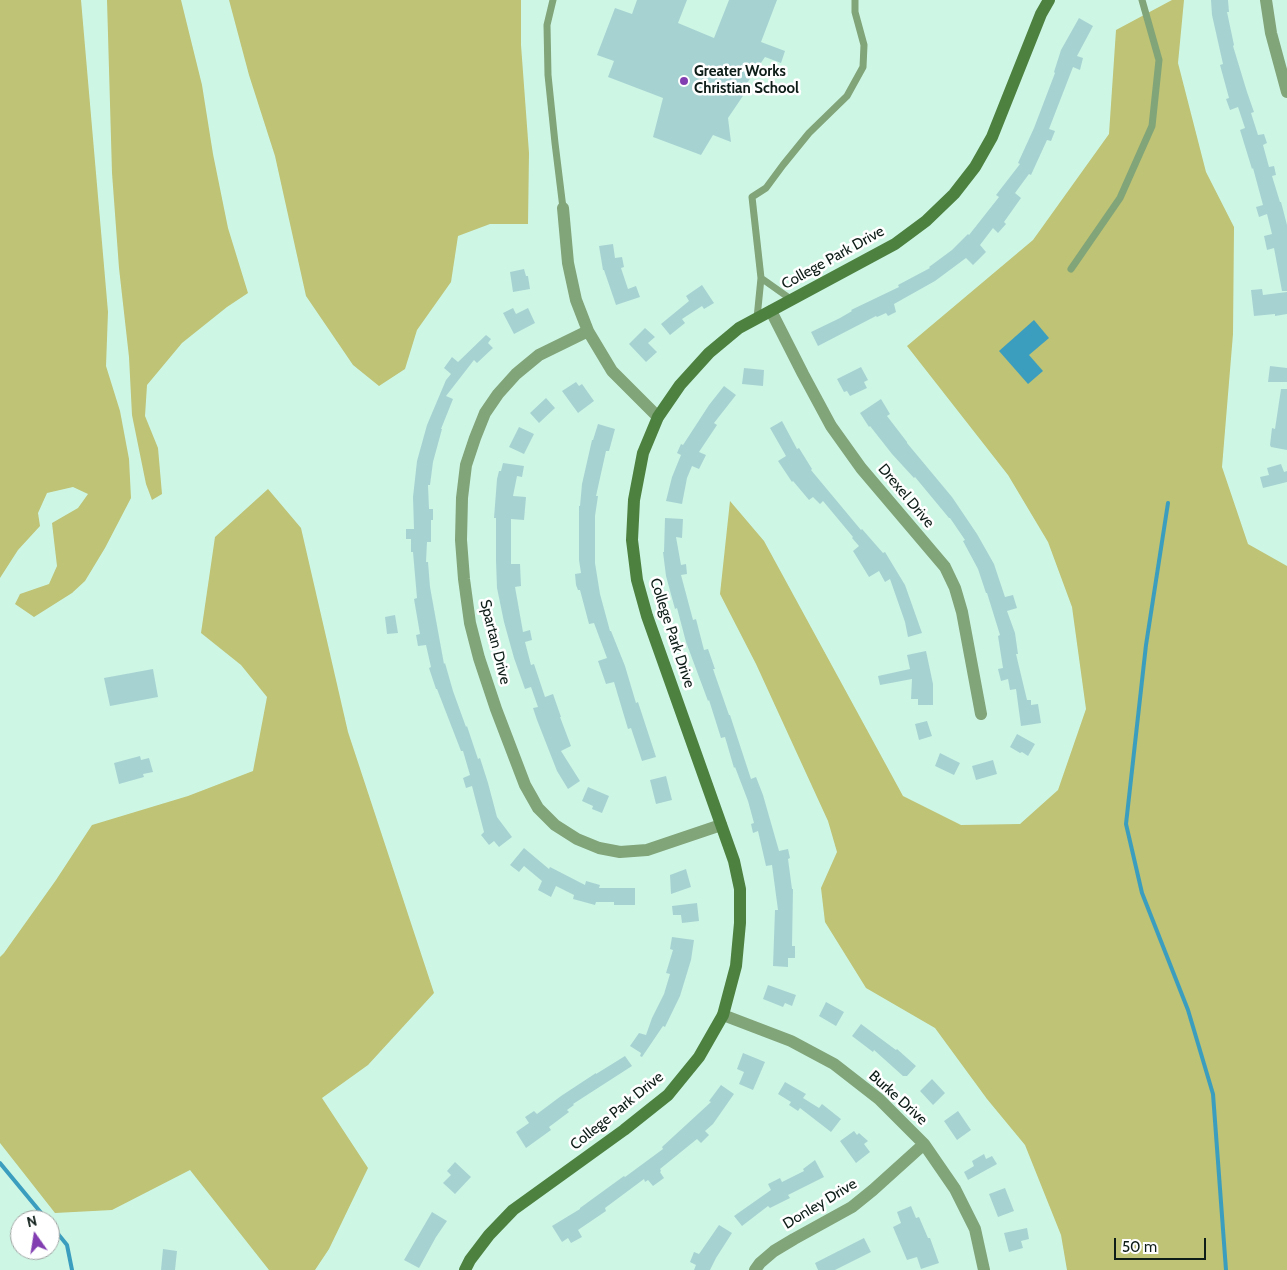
<!DOCTYPE html>
<html>
<head>
<meta charset="utf-8">
<style>
	body { margin:0 }
	#map { position:relative; width:1287px; height:1270px; overflow:hidden; background:#cef6e5; font-family:Cabin,sans-serif }
	canvas { display:block }
	.north { position:absolute; left:10px; top:1210px; width:50px; height:50px; box-sizing:border-box; background:#fff; border:1px solid #9fa5a2; border-radius:50%; rotate:347deg; font-size:14px; font-weight:700; line-height:20px; text-align:center; color:#0e1d17 }
	.north::after { content:''; display:block; margin:auto; width:18px; height:22px; background:#823eb1; clip-path:polygon(50% 0,100% 100%,50% 72%,0 100%) }
	.scale { position:absolute; left:1114px; top:1238px; width:92px; height:22px; box-sizing:border-box; border:2px solid #0e1d17; border-top:0; padding-left:6px; font-size:15px; line-height:18px; white-space:nowrap; color:#0e1d17; -webkit-text-stroke:4px #fff; paint-order:stroke }
</style>
</head>
<body>
<div id="map">
<canvas width="1287" height="1270"></canvas>
<div class="north">N</div>
<div class="scale">50 m</div>
</div>
<script>
const c = document.querySelector('canvas').getContext('2d');
c.lineJoin = 'round';
function paint(path, color) {
  c.fillStyle = color;
  c.fill(path, 'evenodd');
}
function shape(rows) {
  const path = new Path2D();
  for (const r of rows) {
    path.moveTo(r[0], r[1]);
    for (let i = 2; i < r.length; i += 2) path.lineTo(r[i], r[i + 1]);
  }
  return path;
}
function trace(path, color, width, dash) {
  c.strokeStyle = color;
  c.lineWidth = width;
  c.lineCap = dash ? 'butt' : 'round';
  c.setLineDash(dash || []);
  c.stroke(path);
}
function label(font, color, halo, rows, align = 'center') {
  c.font = font + ' Cabin,sans-serif';
  c.lineWidth = 5;
  c.setLineDash([]);
  c.textBaseline = 'middle';
  c.strokeStyle = halo;
  c.fillStyle = color;
  for (const [text, x, y, turn = 0] of rows) {
    c.save();
    c.translate(x, y);
    c.rotate((+turn || 0) * Math.PI / 180);
    c.textAlign = isNaN(turn) ? turn : align;
    if (halo) c.strokeText(text, 0, 0);
    c.fillText(text, 0, 0);
    c.restore();
  }
}
const forest = shape([
	[0,0,81,0,108,312,106,366,120,411,129,459,131,498,105,548,85,581,72,593,34,617,15,604,20,594,49,584,57,566,52,523,78,508,88,494,73,487,47,493,38,513,40,526,18,550,0,578],
	[107,0,181,0,202,85,213,154,228,228,248,293,227,307,182,343,147,385,145,416,158,448,162,494,152,500,146,484,132,415,129,357,119,268,112,173],
	[229,0,521,0,521,45,529,153,528,224,490,224,458,236,451,282,417,330,405,369,379,386,353,365,306,296,275,156,249,75],
	[1172,0,1184,0,1178,63,1206,172,1234,227,1233,334,1222,467,1248,544,1287,566,1287,1270,1067,1270,1061,1235,1025,1145,987,1099,935,1028,866,988,825,922,821,888,837,852,828,821,756,664,720,594,730,501,764,541,903,796,961,825,1020,824,1058,790,1086,709,1072,607,1048,542,1008,475,907,346,1033,240,1109,134,1116,30],
	[268,489,301,528,348,732,434,993,368,1065,322,1098,368,1168,329,1249,315,1270,269,1270,190,1170,112,1210,55,1213,0,1143,0,957,4,953,56,880,92,825,188,796,253,771,267,697,241,665,201,633,215,537]
]);
const water = shape([
	[1034,320,1049,338,1029,355,1043,371,1028,384,999,351]
]);
const stream = shape([
	[1168,503,1146,645,1126,824,1142,893,1188,1010,1213,1094,1226,1270],
	[0,1163,47,1220],
	[50,1224,67,1245,72,1270]
]);
const building = shape([
	[637,0,687,0,678,23,714,38,729,0,777,0,761,42,785,51,781,63,765,57,745,86,749,87,728,118,731,142,713,135,701,155,653,137,663,98,608,77,614,61,597,55,615,8,632,14],
	[1211,0,1228,0,1229,12,1227,12,1234,45,1233,46,1247,92,1254,112,1251,113,1258,135,1264,134,1267,143,1263,145,1269,167,1274,166,1276,175,1272,176,1280,202,1281,202,1287,225,1287,291,1282,291,1274,248,1267,250,1264,236,1272,234,1267,214,1259,217,1256,207,1263,205,1253,168,1252,169,1240,130,1245,128,1238,107,1230,110,1226,99,1229,98,1220,65,1223,64,1212,15],
	[1079,18,1093,26,1077,56,1083,58,1080,70,1073,67,1049,129,1055,131,1051,141,1047,140,1031,175,1029,174,1015,193,1021,198,1004,222,1006,224,998,233,993,228,980,245,986,252,973,265,966,258,935,281,894,304,896,312,888,316,886,313,877,317,876,316,818,346,811,332,840,318,852,311,851,310,899,287,898,285,930,268,929,267,952,250,968,234,969,235,999,197,996,195,1020,164,1018,163,1034,128,1055,73,1054,72,1061,50],
	[613,244,615,258,622,257,624,267,621,268,628,289,636,286,640,297,616,305,604,270,603,270,599,246],
	[524,269,526,276,528,276,530,289,513,292,510,272],
	[702,285,714,303,704,309,702,306,682,319,685,323,670,335,661,324,689,301,686,296],
	[1262,289,1263,295,1287,292,1287,314,1275,316,1275,314,1254,316,1251,290],
	[513,308,516,314,528,308,535,323,514,334,503,313],
	[645,328,655,337,648,343,657,352,646,362,629,344],
	[486,335,491,339,488,343,493,348,477,363,474,360,446,396,453,399,441,429,442,429,433,462,430,485,428,485,429,509,433,509,433,520,431,520,431,542,427,542,426,562,428,562,430,587,444,664,445,663,453,691,466,727,467,726,478,759,480,758,488,783,497,817,512,837,499,847,494,841,489,845,481,835,484,832,472,786,466,788,463,778,470,775,463,751,461,751,437,689,436,689,429,668,431,667,426,645,418,646,416,635,420,634,414,599,417,598,413,552,411,552,411,539,406,539,406,529,414,529,413,497,417,461,427,425,446,380,451,374,444,368,452,357,458,362],
	[1270,366,1287,368,1287,382,1268,382],
	[861,367,868,380,864,382,867,388,850,396,847,391,844,392,837,379],
	[744,368,764,370,763,386,742,384],
	[576,382,579,386,582,384,594,401,578,413,562,391],
	[724,386,736,395,714,423,717,425,699,452,706,455,699,469,692,466,687,478,682,504,666,501,672,477,681,455,677,453,681,444,683,445,709,405],
	[1281,389,1287,389,1287,450,1271,447,1270,445,1272,428,1275,429],
	[546,398,555,408,539,423,530,413],
	[881,399,890,414,887,416,907,442,907,443,952,497,977,534,994,564,1005,597,1013,595,1017,608,1007,611,1015,633,1018,654,1016,654,1027,700,1031,700,1031,705,1038,704,1041,723,1021,726,1016,689,1010,690,1008,679,1001,681,998,669,1003,668,998,636,1000,635,987,593,986,593,978,569,963,541,965,540,950,518,949,518,915,477,914,478,892,454,870,426,869,427,860,413],
	[782,421,797,449,799,448,812,469,811,470,861,530,862,529,883,553,885,552,905,585,922,633,908,637,905,622,890,579,885,582,879,571,869,577,853,551,859,546,852,538,853,537,823,501,820,504,813,497,809,500,793,481,792,482,778,461,786,456,770,428],
	[598,424,615,429,609,451,606,451,596,496,598,496,595,516,595,563,600,594,610,631,611,631,625,666,636,703,638,702,656,757,642,761,631,728,628,729,614,682,606,684,598,661,607,658,594,623,589,624,580,590,578,590,576,585,575,574,581,573,579,560,579,506,580,506,582,484,592,440,593,440],
	[519,427,534,434,524,454,509,447],
	[503,463,524,466,522,477,517,476,513,496,526,497,524,520,511,519,511,564,520,564,521,586,515,587,523,632,530,630,532,640,525,642,531,665,534,664,545,697,553,694,561,717,560,717,571,746,561,751,580,781,568,789,557,771,537,720,533,708,538,707,531,687,525,689,514,658,504,622,497,588,496,561,496,518,494,518,497,479,499,471,501,471],
	[1281,464,1284,472,1287,471,1287,482,1263,488,1260,477,1269,475,1267,468],
	[665,518,683,519,682,538,676,537,681,565,686,564,687,574,681,575,693,620,696,619,704,650,708,649,715,669,713,669,729,715,730,715,751,779,756,777,763,795,779,851,788,849,790,858,788,859,792,889,793,889,792,946,795,946,795,958,788,958,788,967,773,966,775,910,778,910,772,865,766,866,758,831,753,833,751,824,754,823,748,801,735,767,734,768,725,737,721,738,709,700,708,701,686,642,677,608,675,609,666,576,663,552,664,552],
	[395,615,398,633,387,634,385,617],
	[926,651,933,684,933,705,918,705,918,699,911,699,912,679,880,685,878,676,910,669,907,655],
	[153,669,158,697,110,706,104,678],
	[927,721,932,736,919,740,915,724],
	[1017,734,1035,744,1028,756,1022,752,1020,753,1010,747],
	[940,753,960,763,954,775,935,766],
	[140,756,141,760,149,758,153,772,143,774,144,777,119,784,114,763],
	[993,760,997,774,976,780,972,766],
	[666,776,672,800,656,804,650,780],
	[588,787,609,796,602,813,592,809,593,806,582,801],
	[524,848,549,869,550,867,585,885,586,881,600,885,599,888,635,888,635,905,614,905,614,902,596,902,595,905,573,899,574,895,556,886,551,897,538,890,542,881,524,866,519,872,510,865],
	[686,869,691,887,671,894,670,875],
	[697,903,699,921,682,923,681,915,673,915,672,906],
	[672,937,694,940,691,960,680,996,665,1027,663,1026,642,1057,640,1056,641,1053,630,1046,639,1033,646,1035,652,1018,664,994,670,974,666,973,673,950,670,949],
	[768,985,796,995,792,1006,785,1003,783,1007,763,999],
	[826,1002,844,1012,836,1026,819,1016],
	[861,1024,896,1050,897,1049,916,1066,907,1076,903,1076,874,1050,873,1052,852,1036],
	[743,1053,765,1062,753,1090,739,1084,744,1072,737,1069],
	[625,1056,632,1066,573,1104,574,1105,567,1110,569,1112,549,1127,551,1130,526,1148,516,1132,529,1123,525,1117,534,1111,537,1114,561,1096,596,1073,596,1074],
	[932,1079,945,1093,933,1105,920,1091],
	[785,1082,806,1094,803,1098,819,1108,822,1104,841,1119,831,1132,800,1108,798,1111,789,1105,791,1102,778,1094],
	[721,1085,734,1094,713,1124,705,1131,709,1135,701,1143,697,1139,660,1169,661,1171,660,1172,664,1178,653,1186,648,1180,645,1182,644,1179,605,1208,606,1211,578,1230,582,1237,571,1243,568,1238,562,1242,552,1226,580,1209,580,1208,624,1176,625,1177,663,1149,662,1147,711,1102,709,1101],
	[958,1111,971,1130,957,1140,944,1121],
	[854,1131,857,1135,859,1133,868,1141,864,1144,870,1152,856,1163,840,1141],
	[984,1154,986,1159,992,1156,997,1164,968,1180,964,1172,974,1166,972,1161],
	[815,1160,824,1177,788,1195,790,1198,770,1208,768,1206,742,1226,734,1216,771,1190,768,1184,780,1178,782,1182,804,1171,803,1169],
	[455,1162,471,1177,455,1194,443,1183,451,1175,447,1171],
	[1005,1188,1014,1211,998,1217,989,1194],
	[911,1206,916,1218,919,1217,928,1238,930,1238,939,1263,921,1269,917,1257,907,1260,893,1227,901,1223,897,1212],
	[432,1212,447,1221,436,1237,419,1268,404,1260],
	[719,1225,732,1233,716,1258,710,1270,694,1270,696,1265,690,1262,694,1252,699,1254],
	[1027,1228,1029,1239,1021,1241,1023,1248,1009,1252,1004,1233],
	[864,1238,871,1252,835,1270,818,1270,815,1263],
	[163,1249,177,1251,175,1270,161,1270]
]);
const lane = shape([
	[553,0,547,25,548,75,555,143,563,208],
	[1071,269,1120,198,1152,126,1159,60,1142,0],
	[761,278,752,197,766,188,783,165,809,133,847,96,863,67,864,45,855,12,855,0],
	[757,318,761,278,792,300]
]);
const street = shape([
	[1266,0,1271,33,1287,92],
	[563,208,568,263,576,300,588,331,612,371,658,417],
	[771,311,803,374,831,426,861,468,945,567,955,588,962,612,981,714],
	[588,331,539,355,516,374,498,394,485,413,475,438,466,465,462,498,461,540,464,579,470,623,479,658,496,709,525,785,538,808,555,825,577,839,599,848,620,852,647,850,721,825],
	[723,1015,791,1041,834,1064,879,1099,924,1144,955,1189,975,1229,984,1270],
	[755,1270,760,1263,774,1251,794,1239,852,1207,873,1190,924,1144]
]);
const secondary = shape([
	[465,1270,470,1260,489,1235,513,1210,624,1130,668,1095,699,1057,723,1015,736,966,740,923,740,889,734,861,647,616,637,580,632,540,634,500,643,453,658,417,680,385,709,353,739,328,895,244,926,221,954,194,975,167,992,137,1041,14,1049,0]
]);
const markers = [
	[684,81,5,"#823eb1"]
];
const poiNames = [
	["Greater Works",694,72],
	["Christian School",694,89]
];
const streetNames = [
	["College Park Drive",833,258,-29],
	["Drexel Drive",906,496,50],
	["College Park Drive",672,633,72],
	["Spartan Drive",495,642,76],
	["Burke Drive",898,1098,42],
	["College Park Drive",617,1111,-39],
	["Donley Drive",820,1204,-31]
];
paint(forest, '#bec375');
paint(water, '#3c9ebf');
trace(stream, '#3c9ebf', 4);
paint(building, '#a6d2d2');
trace(lane, '#81a479', 7);
trace(street, '#81a479', 12);
trace(secondary, '#4d8140', 12);
for (const [x, y, r, color] of markers) {
  const dot = new Path2D();
  dot.arc(x, y, r, 0, 2 * Math.PI);
  c.fillStyle = color;
  c.fill(dot);
  trace(dot, '#fff', 2);
}
label('bold 15px', '#0e1d17', '#fff', poiNames, 'left');
label('15px', '#0e1d17', '#fff', streetNames);
</script>
</body>
</html>
